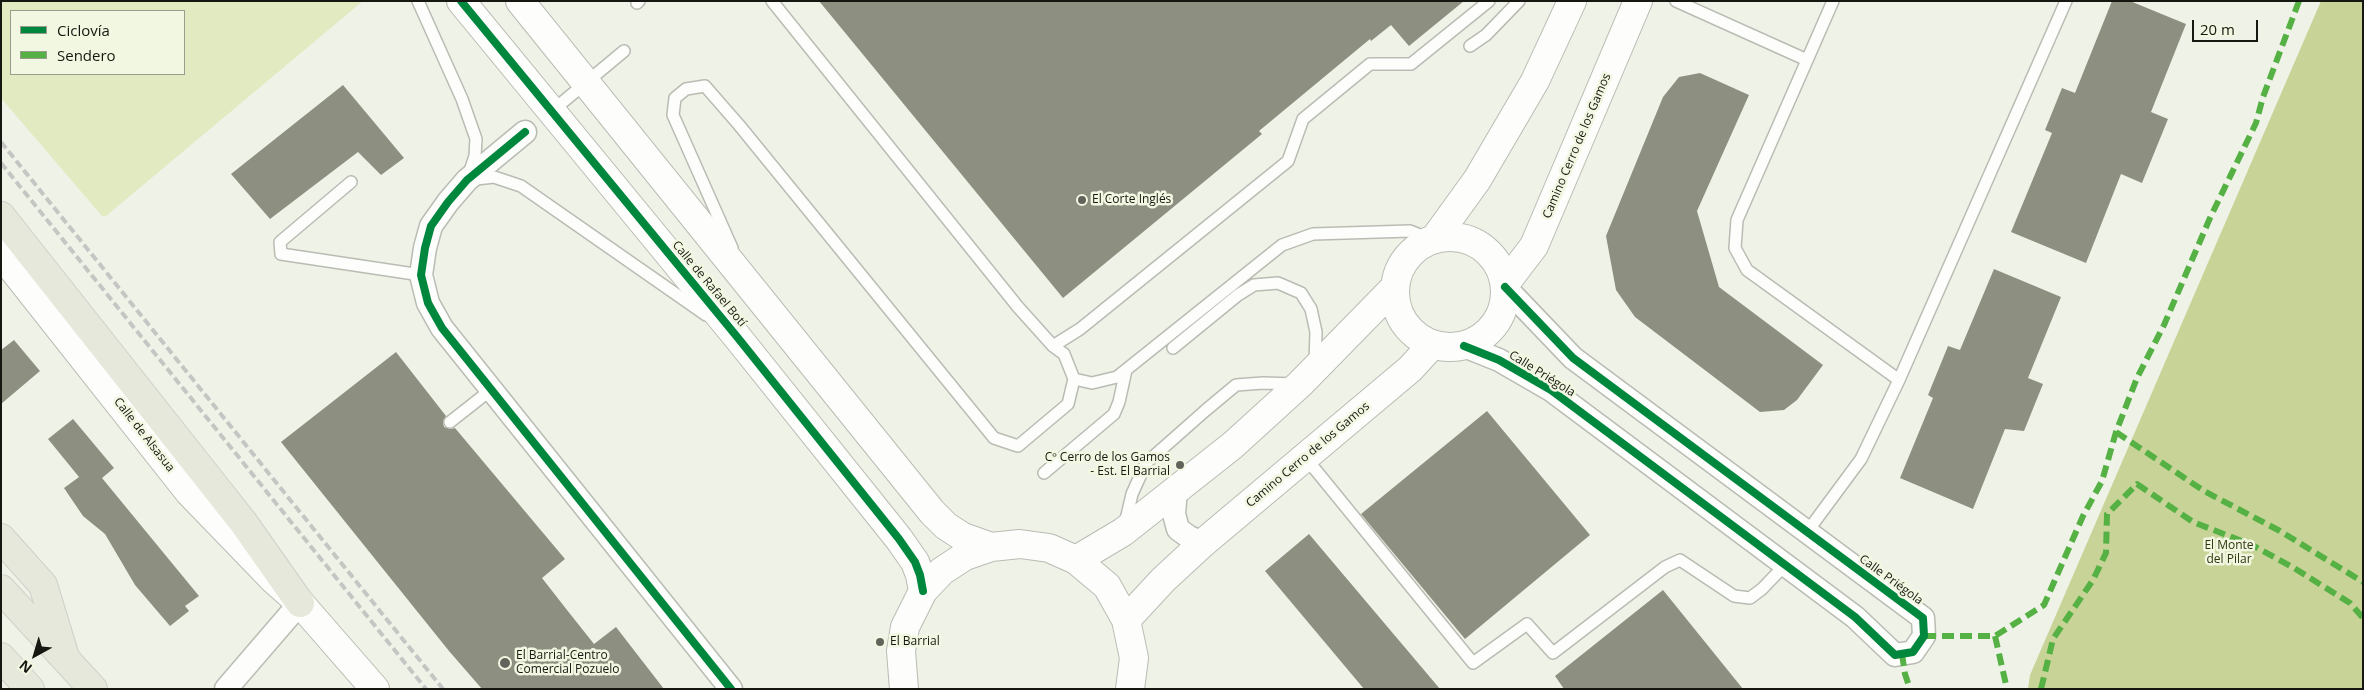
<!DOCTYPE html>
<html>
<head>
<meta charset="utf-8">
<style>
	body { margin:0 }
	#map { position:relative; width:2364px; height:690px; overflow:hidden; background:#eff2e7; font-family:"Open Sans",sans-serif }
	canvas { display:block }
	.frame { position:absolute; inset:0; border:2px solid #161710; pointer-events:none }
	.legend { position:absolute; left:10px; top:10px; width:175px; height:65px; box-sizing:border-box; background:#f2f7e2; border:1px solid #9a9d8e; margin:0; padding:6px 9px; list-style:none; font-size:15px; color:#161710 }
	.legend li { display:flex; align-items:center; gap:10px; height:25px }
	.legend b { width:25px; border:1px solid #9a9d8e }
	.north { position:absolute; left:10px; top:630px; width:50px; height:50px; -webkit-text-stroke:4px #f2f7e2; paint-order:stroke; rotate:219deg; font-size:14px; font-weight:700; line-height:20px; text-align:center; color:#161710 }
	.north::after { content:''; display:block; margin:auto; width:18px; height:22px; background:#161710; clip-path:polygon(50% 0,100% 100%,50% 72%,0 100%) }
	.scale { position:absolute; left:2192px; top:20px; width:66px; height:22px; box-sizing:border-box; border:2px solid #161710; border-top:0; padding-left:6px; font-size:15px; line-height:18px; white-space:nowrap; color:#161710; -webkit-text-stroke:4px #f2f7e2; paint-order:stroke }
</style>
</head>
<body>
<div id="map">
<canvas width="2364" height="690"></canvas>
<div class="frame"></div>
<ul class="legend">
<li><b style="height:6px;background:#00873e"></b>Ciclovía</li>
<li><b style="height:6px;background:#55b144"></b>Sendero</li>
</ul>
<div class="north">N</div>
<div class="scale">20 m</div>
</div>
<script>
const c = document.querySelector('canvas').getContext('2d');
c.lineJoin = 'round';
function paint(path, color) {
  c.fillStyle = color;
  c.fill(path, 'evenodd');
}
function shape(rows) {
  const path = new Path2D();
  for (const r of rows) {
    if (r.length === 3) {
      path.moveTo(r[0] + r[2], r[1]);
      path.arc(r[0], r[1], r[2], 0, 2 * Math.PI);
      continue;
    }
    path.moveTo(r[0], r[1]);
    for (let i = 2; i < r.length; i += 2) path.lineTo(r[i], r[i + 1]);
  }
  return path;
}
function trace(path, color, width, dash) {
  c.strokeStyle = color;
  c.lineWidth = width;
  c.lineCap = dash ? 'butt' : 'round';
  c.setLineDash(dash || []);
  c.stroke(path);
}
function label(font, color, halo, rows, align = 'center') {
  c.font = font + ' "Open Sans",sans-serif';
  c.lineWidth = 5;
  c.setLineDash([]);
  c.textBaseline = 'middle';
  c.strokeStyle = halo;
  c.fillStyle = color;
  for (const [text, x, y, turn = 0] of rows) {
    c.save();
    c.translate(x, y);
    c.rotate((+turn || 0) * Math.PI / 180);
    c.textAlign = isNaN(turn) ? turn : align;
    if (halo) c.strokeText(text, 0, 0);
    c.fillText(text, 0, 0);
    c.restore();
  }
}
const green = shape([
	[1,1,363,1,106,216,102,216,1,98],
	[11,11,184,11,184,74,11,74]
]);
const forest = shape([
	[2321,1,2363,1,2363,689,2028,689,2030,675]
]);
const building = shape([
	[819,1,1464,1,1409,46,1391,25,1371,41,1370,39,1259,131,1262,134,1063,298],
	[2112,1,2130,1,2186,24,2151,112,2168,119,2142,183,2121,174,2086,263,2011,232,2052,133,2045,130,2062,88,2075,93],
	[1700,73,1749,95,1697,211,1719,287,1823,365,1797,400,1784,410,1760,412,1635,317,1616,290,1606,236,1663,97,1679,77],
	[343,85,404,158,381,175,358,152,270,219,231,174],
	[1994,269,2061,297,2028,378,2043,384,2024,431,2005,429,1973,509,1900,478,1933,398,1928,395,1948,346,1960,350],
	[14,340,40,371,1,404,1,350],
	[396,352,446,416,443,423,444,427,451,429,455,428,565,559,542,578,567,610,594,644,616,627,664,689,482,689,449,651,281,442],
	[1487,411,1590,535,1465,639,1361,514],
	[73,419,114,468,102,478,199,596,185,606,189,611,170,626,135,585,105,534,83,516,64,488,79,477,48,439],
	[1309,534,1440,689,1364,689,1265,571],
	[1663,590,1743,689,1564,689,1555,676]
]);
const lane = shape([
	[418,1,462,99,476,139,475,156,467,180,494,177,521,186,706,315],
	[1676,1,1807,60],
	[1833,1,1737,220,1735,248,1747,270,1899,380],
	[637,3,639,1],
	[1470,46,1486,35,1519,1],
	[552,111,624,51],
	[351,182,280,242,281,254,421,275],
	[732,248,673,115,675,98,686,89,705,86,739,125,994,438,1018,446,1068,404,1074,379,1064,354,1053,346,1018,307,772,1],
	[1053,346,1080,329,1288,161,1303,119,1370,64,1411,64,1489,1],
	[1173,348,1238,295,1254,285,1278,283,1301,293,1311,309,1316,332,1315,363],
	[1074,379,1092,383,1117,377,1282,245,1313,234,1410,231,1432,240],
	[450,422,492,389],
	[1305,457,1473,663,1527,624,1553,653,1665,567,1680,560,1734,596,1750,598,1762,589,1784,566],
	[1044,473,1114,414,1119,402,1126,370],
	[1125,524,1132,494,1146,463,1206,410,1236,385,1263,383,1296,384],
	[1807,532,1861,459,1899,380,2066,1]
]);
const street = shape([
	[525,132,467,180,448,202,431,226,425,248,421,275,428,303,442,328,731,689],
	[1464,346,1499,360,1551,390,1855,617,1895,655,1913,652,1924,636,1923,618,1573,358,1505,287],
	[1176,489,1174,514,1178,529,1189,537,1203,543],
	[226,689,300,603]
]);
const secondary = shape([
	[461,1,738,338,899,539,915,562,920,575,923,591],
	[520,1,932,512,946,526,963,537,991,547],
	[1450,292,55],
	[1435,238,1477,180,1535,81,1572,1],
	[1,254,189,492,274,580,300,603,375,689],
	[1505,284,1534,246,1638,1],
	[1076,560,1123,532,1233,445,1300,384,1394,288],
	[1126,620,1163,580,1203,543,1410,369,1432,345],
	[904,689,901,651,905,627,923,591,942,571,965,556,991,547,1020,544,1049,548,1076,560,1107,586,1126,620,1134,658,1130,689]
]);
const highway = shape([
	[1,216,243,522,300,603],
	[1,538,43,585,65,657],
	[1,589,93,689],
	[1,657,30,689]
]);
const rail = shape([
	[1,142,443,689],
	[1,163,426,689]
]);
const quiet = shape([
	[2116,432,2204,491,2280,531,2363,582],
	[1924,636,1995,636,2044,605,2083,516,2102,481,2116,432,2137,378,2164,325,2210,218,2256,123,2263,97,2299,1],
	[1995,636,2007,689],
	[1902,654,1905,674,1910,689],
	[2041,689,2053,639,2093,580,2106,553,2107,514,2137,484,2193,522,2252,545,2294,568,2350,603,2363,618]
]);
const cycleway = shape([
	[461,1,738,338,899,539,915,562,920,575,923,591],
	[525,132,467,180,448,202,431,226,425,248,421,275,428,303,442,328,731,689],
	[1464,346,1499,360,1551,390,1855,617,1895,655,1913,652,1924,636,1923,618,1573,358,1505,287]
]);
const markers = [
	[1082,200,5,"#62645b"],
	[1180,465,5,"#62645b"],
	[880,642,5,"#62645b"],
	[505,663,6,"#62645b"]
];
const streetNames = [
	["Camino Cerro de los Gamos",1577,146,-67],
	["Calle de Rafael Botí",709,284,50],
	["Calle Priégola",1542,374,32],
	["Calle de Alsasua",144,435,52],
	["Camino Cerro de los Gamos",1308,455,-40],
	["Calle Priégola",1891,580,36]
];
const poiNames = [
	["El Corte Inglés",1092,200],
	["Cº Cerro de los Gamos",1170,458,"right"],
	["- Est. El Barrial",1170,472,"right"],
	["El Barrial",890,642],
	["El Barrial-Centro",516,656],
	["Comercial Pozuelo",516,670]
];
const parkNames = [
	["El Monte",2229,546],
	["del Pilar",2229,560]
];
paint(green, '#e1eac0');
paint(forest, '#c8d397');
paint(building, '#8d9081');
trace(lane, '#b9bcb3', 14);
trace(street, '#b9bcb3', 25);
trace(secondary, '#b9bcb3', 30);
trace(highway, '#cfd0cb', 30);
trace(lane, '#fdfdfb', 11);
trace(street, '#fdfdfb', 22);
trace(secondary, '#fdfdfb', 28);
trace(highway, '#e5e8da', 28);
trace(rail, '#c5c6c3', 4, [8, 4]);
trace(quiet, '#55b144', 6, [12, 6]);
trace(cycleway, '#00873e', 8);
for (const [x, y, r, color] of markers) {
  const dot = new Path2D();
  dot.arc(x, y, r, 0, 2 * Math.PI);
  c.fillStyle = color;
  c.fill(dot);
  trace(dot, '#f2f7e2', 2);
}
label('12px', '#161710', '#f2f7e2', streetNames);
label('12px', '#161710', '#f2f7e2', poiNames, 'left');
label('12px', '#2f350a', '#f2f7e2', parkNames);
</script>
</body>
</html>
